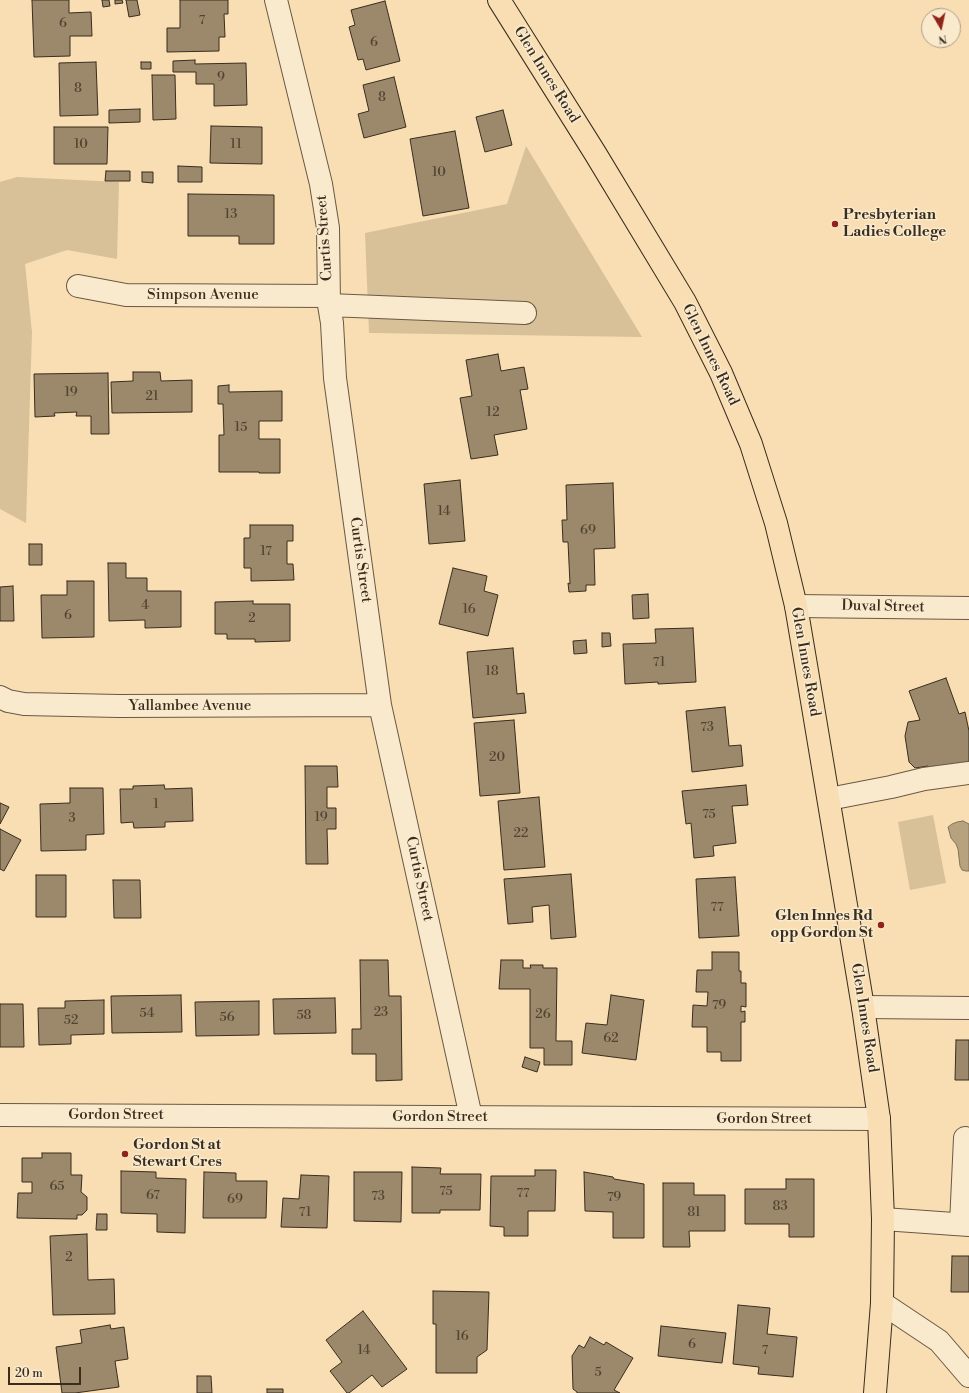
<!DOCTYPE html>
<html>
<head>
<meta charset="utf-8">
<style>
	body { margin:0 }
	#map { position:relative; width:969px; height:1393px; overflow:hidden; background:#f8deb2; font-family:"Libre Bodoni",serif }
	canvas { display:block }
	.north { position:absolute; left:921px; top:8px; width:40px; height:40px; box-sizing:border-box; background:#faeacd; border:1px solid #ad9e87; border-radius:50%; rotate:171deg; font-size:11px; font-weight:700; line-height:16px; text-align:center; color:#392d1f }
	.north::after { content:''; display:block; margin:auto; width:14px; height:18px; background:#8f2418; clip-path:polygon(50% 0,100% 100%,50% 72%,0 100%) }
	.scale { position:absolute; left:8px; top:1367px; width:73px; height:18px; box-sizing:border-box; border:2px solid #392d1f; border-top:0; padding-left:5px; font-size:12px; line-height:14px; white-space:nowrap; color:#392d1f; -webkit-text-stroke:3px #faeacd; paint-order:stroke }
</style>
</head>
<body>
<div id="map">
<canvas width="969" height="1393"></canvas>
<div class="north">N</div>
<div class="scale">20 m</div>
</div>
<script>
const c = document.querySelector('canvas').getContext('2d');
c.lineJoin = 'round';
function paint(path, color) {
  c.fillStyle = color;
  c.fill(path, 'evenodd');
}
function shape(rows) {
  const path = new Path2D();
  for (const r of rows) {
    path.moveTo(r[0], r[1]);
    for (let i = 2; i < r.length; i += 2) path.lineTo(r[i], r[i + 1]);
  }
  return path;
}
function trace(path, color, width, dash) {
  c.strokeStyle = color;
  c.lineWidth = width;
  c.lineCap = dash ? 'butt' : 'round';
  c.setLineDash(dash || []);
  c.stroke(path);
}
function label(font, color, halo, rows, align = 'center') {
  c.font = font + ' "Libre Bodoni",serif';
  c.lineWidth = 3;
  c.setLineDash([]);
  c.textBaseline = 'middle';
  c.strokeStyle = halo;
  c.fillStyle = color;
  for (const [text, x, y, turn = 0] of rows) {
    c.save();
    c.translate(x, y);
    c.rotate((+turn || 0) * Math.PI / 180);
    c.textAlign = isNaN(turn) ? turn : align;
    if (halo) c.strokeText(text, 0, 0);
    c.fillText(text, 0, 0);
    c.restore();
  }
}
const green = shape([
	[526,146,642,337,369,333,365,233,507,204],
	[17,177,119,182,117,259,67,250,25,264,32,332,26,523,0,509,0,182],
	[933,815,946,883,910,890,898,822]
]);
const water = shape([
	[963,821,969,824,969,871,966,871,962,870,960,866,958,849,956,844,951,838,948,827,952,824,957,822,963,821]
]);
const building = shape([
	[32,0,69,0,69,13,91,12,92,36,70,36,70,56,34,57,32,0],
	[102,0,109,0,110,6,103,7,102,0],
	[115,0,122,0,123,3,115,4,115,0],
	[126,0,137,0,140,15,129,17,126,0],
	[180,0,228,0,228,14,224,14,225,37,219,37,219,51,167,52,167,28,180,28,180,0],
	[385,1,400,61,366,70,363,59,358,60,349,27,355,25,351,10,385,1],
	[195,60,195,64,246,63,247,105,214,106,214,84,196,84,196,72,173,72,173,61,195,60],
	[96,62,98,115,60,116,59,63,96,62],
	[141,62,151,62,151,69,141,69,141,62],
	[152,75,175,75,176,119,153,120,152,75],
	[394,77,406,127,364,138,358,114,369,111,363,85,394,77],
	[140,109,140,122,109,123,109,110,140,109],
	[503,110,512,145,485,152,476,117,503,110],
	[211,126,262,127,262,164,210,163,211,126],
	[54,127,108,127,107,164,54,164,54,127],
	[455,131,469,208,423,216,410,139,455,131],
	[178,166,202,167,202,182,178,182,178,166],
	[106,171,130,171,130,181,105,181,106,171],
	[142,172,153,172,153,183,142,182,142,172],
	[188,194,274,195,274,244,239,244,239,236,188,236,188,194],
	[498,354,501,371,524,367,528,389,520,390,527,429,494,435,498,455,471,459,460,398,472,396,466,360,498,354],
	[133,372,160,372,161,381,192,380,192,412,112,413,111,382,133,381,133,372],
	[108,373,109,434,91,434,91,416,76,416,77,412,54,413,55,416,35,417,34,374,108,373],
	[229,385,229,392,282,391,282,421,259,421,259,439,280,439,280,473,259,473,259,472,219,472,219,435,224,435,223,404,218,404,218,386,229,385],
	[460,480,465,541,429,544,424,484,460,480],
	[613,483,615,548,594,549,595,585,586,585,586,591,569,592,568,583,570,584,568,542,563,542,562,520,567,520,566,485,613,483],
	[250,525,293,525,293,541,287,541,287,564,293,564,294,580,251,581,251,568,244,568,244,538,250,538,250,525],
	[29,544,42,544,42,565,29,565,29,544],
	[108,563,126,563,126,578,147,578,147,591,181,591,181,627,145,628,145,620,109,621,108,563],
	[453,568,487,576,484,591,498,595,488,636,439,624,453,568],
	[67,581,94,581,94,637,42,638,41,595,67,595,67,581],
	[13,586,14,621,0,621,0,587,13,586],
	[648,594,649,618,633,619,632,595,648,594],
	[253,601,253,604,290,604,290,641,255,642,255,639,227,639,227,634,215,634,215,602,253,601],
	[693,628,696,682,658,684,658,682,625,684,623,644,656,643,655,629,693,628],
	[602,633,610,633,611,646,602,647,602,633],
	[586,640,587,653,574,654,573,641,586,640],
	[513,648,517,694,524,693,526,713,473,718,467,652,513,648],
	[946,678,959,714,965,712,969,731,969,762,928,769,928,766,915,768,909,762,905,736,908,722,920,720,909,691,946,678],
	[725,707,729,746,741,745,743,766,692,772,686,711,725,707],
	[514,720,520,793,480,796,474,723,514,720],
	[305,766,337,766,338,787,327,787,327,808,336,808,336,829,327,829,328,864,306,864,305,766],
	[164,785,165,789,192,788,193,821,165,822,165,827,134,828,133,822,121,823,120,789,133,789,133,786,164,785],
	[746,785,748,805,732,806,736,843,713,846,714,856,694,858,691,823,686,824,682,791,746,785],
	[70,788,103,788,104,834,86,835,86,850,41,851,40,804,70,803,70,788],
	[539,797,545,867,504,870,498,801,539,797],
	[0,803,9,807,0,824,0,803],
	[0,829,21,840,4,871,0,869,0,829],
	[571,874,576,937,551,939,549,905,532,907,533,922,508,924,504,879,571,874],
	[36,875,66,875,66,917,36,917,36,875],
	[735,877,739,936,699,938,696,879,735,877],
	[113,880,140,880,141,918,114,918,113,880],
	[712,952,739,952,739,971,741,971,741,983,746,983,746,1007,741,1006,741,1012,745,1011,745,1022,741,1022,741,1061,721,1061,721,1052,707,1052,707,1027,692,1027,693,1005,707,1006,708,992,696,992,697,970,712,970,712,952],
	[360,960,388,960,389,996,401,996,402,1080,376,1081,376,1054,352,1054,352,1029,361,1029,360,960],
	[501,960,523,960,523,968,531,968,530,965,543,965,543,968,557,968,556,1041,572,1041,572,1065,544,1065,544,1048,530,1048,530,989,499,989,501,960],
	[181,995,182,1032,112,1033,111,996,181,995],
	[611,995,644,1000,636,1060,582,1053,586,1023,607,1025,611,995],
	[335,998,336,1033,274,1034,273,999,335,998],
	[104,1000,104,1034,71,1035,71,1044,39,1045,38,1008,65,1008,65,1001,104,1000],
	[259,1001,259,1035,196,1036,195,1002,259,1001],
	[0,1004,23,1004,24,1047,0,1047,0,1004],
	[956,1040,969,1040,969,1080,955,1080,956,1040],
	[525,1057,540,1062,537,1072,522,1067,525,1057],
	[42,1153,71,1153,71,1175,82,1175,81,1192,87,1197,87,1210,82,1215,77,1215,77,1219,17,1218,18,1193,32,1193,32,1182,22,1182,22,1158,42,1158,42,1153],
	[412,1167,441,1168,440,1174,481,1174,480,1210,440,1210,440,1213,412,1213,412,1167],
	[535,1170,556,1170,555,1211,528,1211,528,1236,504,1236,504,1227,490,1226,491,1176,535,1176,535,1170],
	[121,1171,156,1172,156,1178,186,1179,185,1233,157,1232,157,1214,121,1213,121,1171],
	[204,1172,236,1173,236,1181,267,1181,266,1218,203,1218,204,1172],
	[354,1172,402,1172,401,1222,354,1221,354,1172],
	[584,1172,613,1177,614,1179,644,1184,644,1238,613,1238,613,1212,585,1211,584,1172],
	[301,1175,329,1176,327,1228,281,1227,283,1198,299,1199,301,1175],
	[786,1179,814,1179,814,1237,789,1237,789,1224,745,1224,745,1189,786,1189,786,1179],
	[663,1183,694,1183,694,1195,725,1195,725,1231,689,1231,690,1247,663,1247,663,1183],
	[97,1214,107,1214,107,1230,96,1230,97,1214],
	[87,1234,88,1280,114,1279,115,1314,53,1315,50,1236,87,1234],
	[952,1256,969,1256,969,1292,951,1292,952,1256],
	[433,1291,489,1292,487,1350,477,1357,477,1373,436,1373,436,1324,433,1324,433,1291],
	[738,1305,770,1308,767,1334,797,1337,793,1377,758,1374,759,1367,733,1364,738,1305],
	[363,1311,407,1369,382,1387,372,1375,349,1393,347,1393,330,1371,342,1362,326,1340,363,1311],
	[110,1325,111,1329,124,1327,128,1359,115,1361,119,1387,75,1393,62,1393,56,1347,82,1343,80,1330,110,1325],
	[661,1326,726,1333,722,1363,658,1356,661,1326],
	[590,1337,604,1345,606,1342,633,1358,614,1390,620,1393,577,1393,577,1392,573,1389,572,1356,579,1345,584,1348,590,1337],
	[197,1376,211,1376,212,1393,197,1393,197,1376],
	[267,1389,283,1389,283,1393,267,1393,267,1389]
]);
const minor = shape([
	[276,0,321,184,328,228,329,305,332,323,335,378,380,705,471,1117],
	[78,286,126,295,329,296],
	[329,305,525,313],
	[796,606,969,608],
	[0,697,8,701,24,704,119,706,380,705],
	[829,799,891,787,924,779,969,773],
	[863,1007,969,1008],
	[0,1115,879,1119],
	[883,1219,969,1225],
	[961,1224,965,1138,969,1139],
	[882,1303,939,1341,969,1376]
]);
const major = shape([
	[499,0,595,153,685,302,721,373,751,444,776,523,796,606,806,665,863,1007,879,1119,883,1219,882,1303,875,1393]
]);
const markers = [
	[835,224,4,"#8f2418"],
	[881,925,4,"#8f2418"],
	[125,1154,4,"#8f2418"]
];
const numberNames = [
	["7",202,21],
	["6",63,24],
	["6",374,43],
	["9",221,78],
	["8",78,89],
	["8",382,98],
	["10",81,145],
	["11",236,145],
	["10",439,173],
	["13",231,215],
	["19",71,393],
	["21",152,397],
	["12",493,413],
	["15",241,428],
	["14",444,512],
	["69",588,531],
	["17",266,552],
	["4",145,606],
	["16",469,610],
	["6",68,616],
	["2",252,619],
	["71",659,663],
	["18",492,672],
	["73",707,728],
	["20",497,758],
	["1",156,805],
	["75",709,815],
	["19",321,818],
	["3",72,819],
	["22",521,834],
	["77",717,908],
	["79",719,1006],
	["23",381,1013],
	["54",147,1014],
	["26",543,1015],
	["58",304,1016],
	["56",227,1018],
	["52",71,1021],
	["62",611,1039],
	["65",57,1187],
	["75",446,1192],
	["77",523,1194],
	["67",153,1196],
	["73",378,1197],
	["79",614,1198],
	["69",235,1200],
	["83",780,1207],
	["71",305,1213],
	["81",694,1213],
	["2",69,1258],
	["16",462,1337],
	["6",692,1345],
	["14",364,1351],
	["7",765,1351],
	["5",598,1373]
];
const streetNames = [
	["Glen Innes Road",546,75,58],
	["Curtis Street",325,238,-94],
	["Simpson Avenue",203,295],
	["Glen Innes Road",710,355,64],
	["Curtis Street",360,560,82],
	["Duval Street",883,607,1],
	["Glen Innes Road",805,662,80],
	["Yallambee Avenue",190,706],
	["Curtis Street",419,879,78],
	["Glen Innes Road",864,1018,81],
	["Gordon Street",116,1115],
	["Gordon Street",440,1117],
	["Gordon Street",764,1119]
];
const poiNames = [
	["Presbyterian",843,215],
	["Ladies College",843,232],
	["Glen Innes Rd",873,916,"right"],
	["opp Gordon St",873,933,"right"],
	["Gordon St at",133,1145],
	["Stewart Cres",133,1162]
];
paint(green, '#d8c099');
paint(water, '#b7a280');
trace(water, '#857359', 1);
paint(building, '#9c896b');
trace(building, '#392d1f', 1);
trace(minor, '#695944', 24);
trace(major, '#392d1f', 24);
trace(minor, '#faeacd', 22);
trace(major, '#f8deb2', 22);
for (const [x, y, r, color] of markers) {
  const dot = new Path2D();
  dot.arc(x, y, r, 0, 2 * Math.PI);
  c.fillStyle = color;
  c.fill(dot);
  trace(dot, '#faeacd', 1.5);
}
label('13px', '#524432', null, numberNames);
label('15px', '#392d1f', '#faeacd', streetNames);
label('bold 15px', '#392d1f', '#faeacd', poiNames, 'left');
</script>
</body>
</html>
